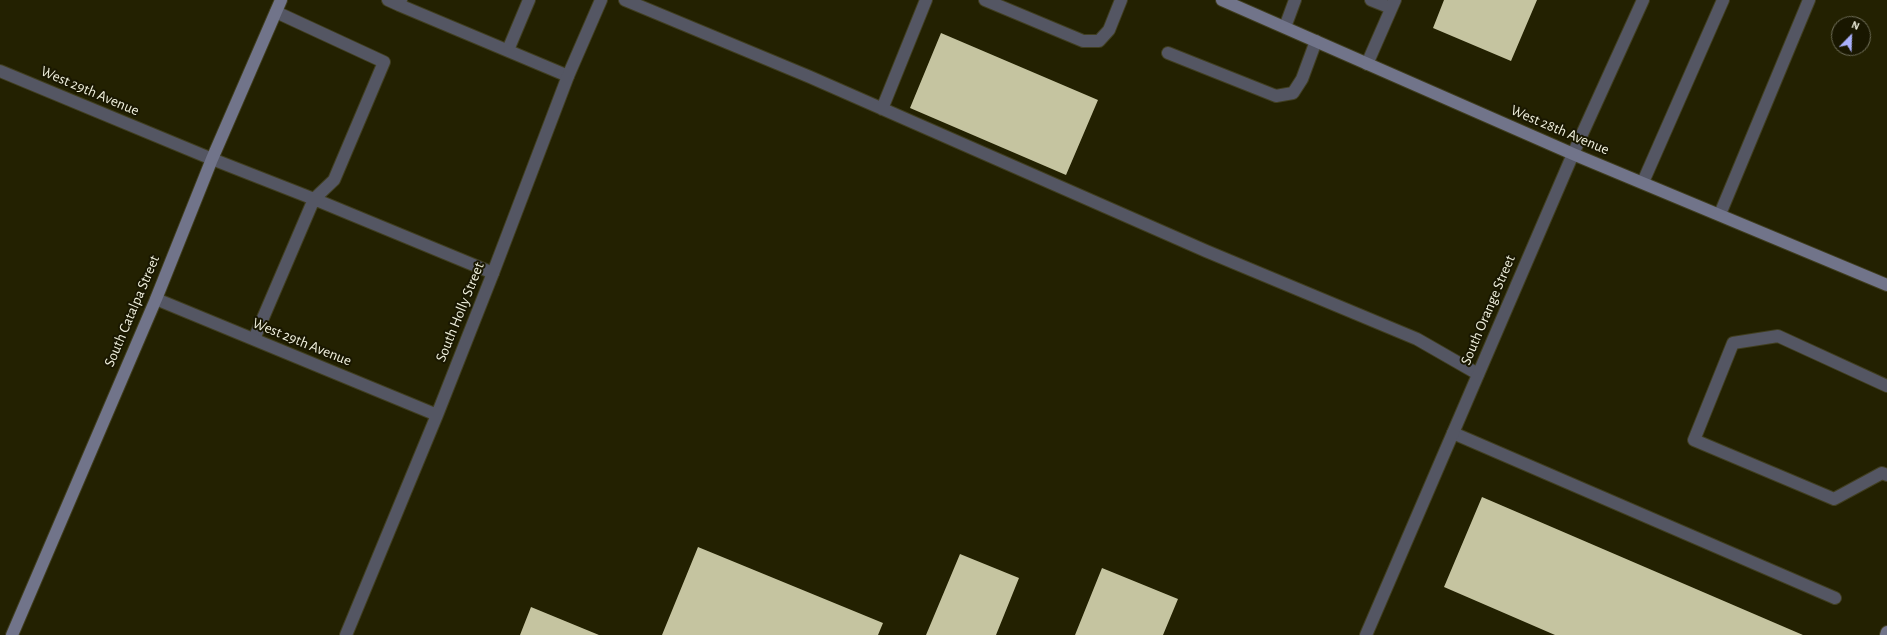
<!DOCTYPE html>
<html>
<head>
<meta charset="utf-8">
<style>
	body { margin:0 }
	#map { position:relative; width:1887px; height:635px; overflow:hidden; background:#232101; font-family:"Alegreya Sans",sans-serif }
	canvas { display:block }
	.north { position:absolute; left:1831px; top:16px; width:40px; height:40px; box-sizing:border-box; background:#191700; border:1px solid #6f6e58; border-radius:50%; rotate:23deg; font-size:11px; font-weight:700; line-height:16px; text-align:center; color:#f0f0dd }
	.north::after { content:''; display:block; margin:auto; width:14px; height:18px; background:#a9b0fc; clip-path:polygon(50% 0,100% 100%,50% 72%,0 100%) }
</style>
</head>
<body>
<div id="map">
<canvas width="1887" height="635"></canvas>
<div class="north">N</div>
</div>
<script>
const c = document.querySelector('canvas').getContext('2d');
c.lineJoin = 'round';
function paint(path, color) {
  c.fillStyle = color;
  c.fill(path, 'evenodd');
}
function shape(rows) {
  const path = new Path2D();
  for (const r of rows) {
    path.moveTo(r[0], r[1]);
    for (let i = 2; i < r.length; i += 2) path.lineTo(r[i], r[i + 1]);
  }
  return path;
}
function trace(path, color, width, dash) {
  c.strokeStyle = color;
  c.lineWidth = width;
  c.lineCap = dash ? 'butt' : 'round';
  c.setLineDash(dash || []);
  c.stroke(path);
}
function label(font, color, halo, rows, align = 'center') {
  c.font = font + ' "Alegreya Sans",sans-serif';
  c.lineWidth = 4;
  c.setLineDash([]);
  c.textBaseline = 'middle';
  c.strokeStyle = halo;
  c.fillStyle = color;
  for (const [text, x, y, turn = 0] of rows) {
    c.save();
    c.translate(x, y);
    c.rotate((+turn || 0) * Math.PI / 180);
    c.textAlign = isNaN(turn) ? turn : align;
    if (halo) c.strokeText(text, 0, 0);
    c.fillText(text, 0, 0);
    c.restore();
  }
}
const building = shape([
	[1444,0,1537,0,1511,61,1433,28],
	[941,33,1098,100,1066,175,910,108],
	[1482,497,1803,635,1555,635,1444,587],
	[698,547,883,623,878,635,662,635],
	[960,554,1019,578,996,635,926,635],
	[1102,568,1178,599,1163,635,1075,635],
	[531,607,599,635,520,635]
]);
const lane = shape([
	[388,0,399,5,401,0],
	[625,0,810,77,1206,251,1417,339,1478,374],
	[985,0,1083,41,1099,41,1109,30,1121,0],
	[1371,0,1391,8],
	[399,5,568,76],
	[1285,27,1295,0],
	[508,50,529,0],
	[1168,53,1276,96,1293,93,1302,79,1316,41],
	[1367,64,1395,0],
	[882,109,926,0],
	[212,159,314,199,334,180,384,62,276,12],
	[1643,182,1723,0],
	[1720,214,1809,0],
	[254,339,314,199,493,273],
	[1887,386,1778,336,1733,343,1694,440,1834,499,1882,473,1887,475],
	[1453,433,1835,598]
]);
const street = shape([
	[0,71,212,159],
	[156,299,437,415],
	[346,635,437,415,493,273,568,76,601,0],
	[1366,635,1573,154,1643,0]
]);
const secondary = shape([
	[1222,0,1573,154,1887,285],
	[12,635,156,299,212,159,281,0],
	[1886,635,1887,632]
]);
const streetNames = [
	["West 29th Avenue",90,91,23],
	["West 28th Avenue",1560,130,23],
	["South Orange Street",1488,310,-67],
	["South Catalpa Street",132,311,-67],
	["South Holly Street",460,312,-68],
	["West 29th Avenue",302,342,22]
];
paint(building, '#c5c4a0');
trace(lane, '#403e20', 14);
trace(street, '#403e20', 14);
trace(secondary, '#403e20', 14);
trace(lane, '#545663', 12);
trace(street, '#545663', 12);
trace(secondary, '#71748a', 12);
label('15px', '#f0f0dd', '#191700', streetNames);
</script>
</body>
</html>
